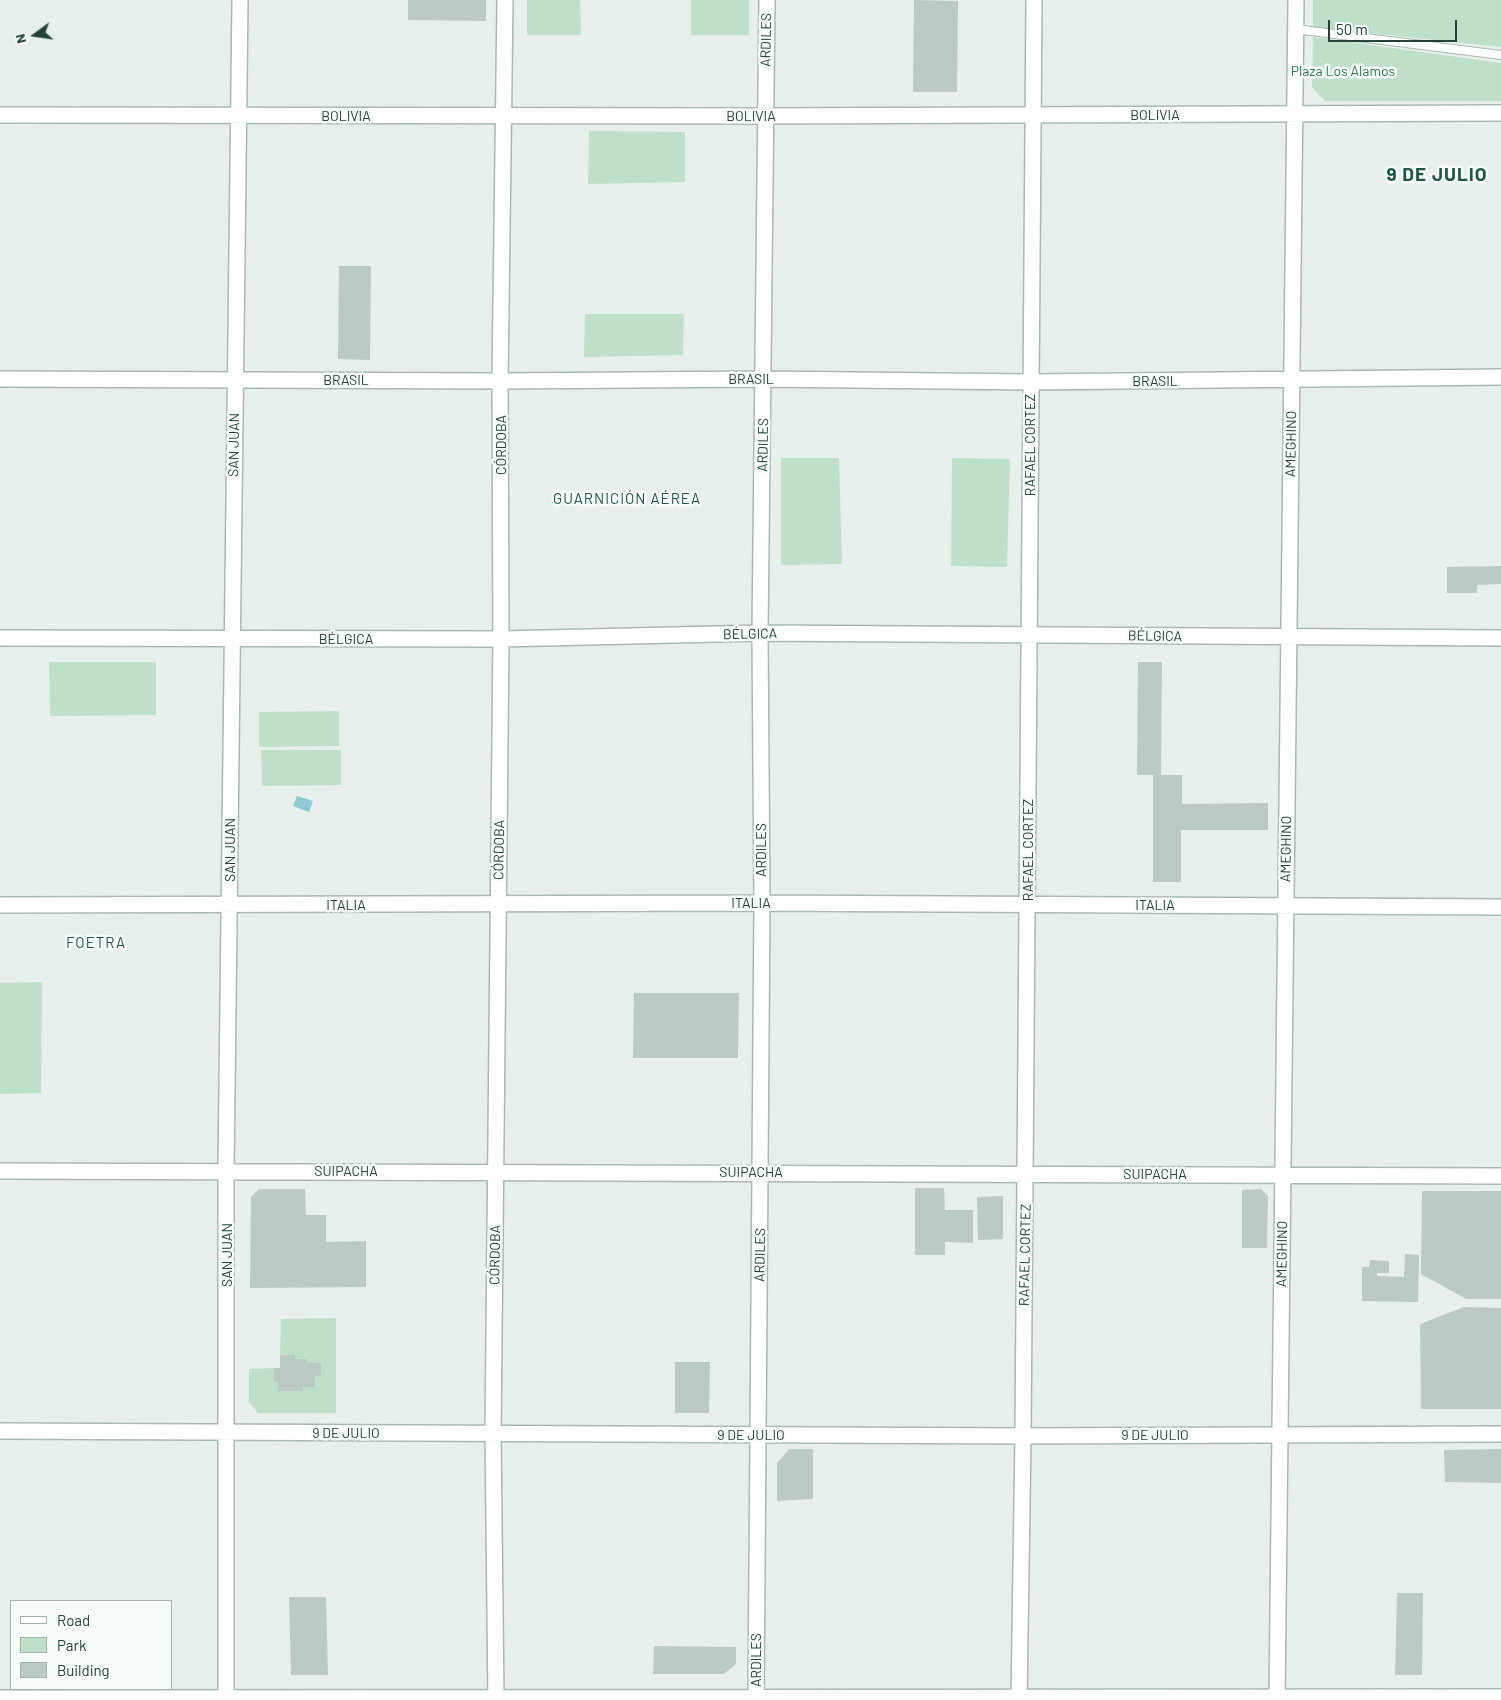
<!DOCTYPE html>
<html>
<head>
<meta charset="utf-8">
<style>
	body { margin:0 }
	#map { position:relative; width:1501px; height:1700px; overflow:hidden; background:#e6efeb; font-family:Barlow,sans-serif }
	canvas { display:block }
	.legend { position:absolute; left:10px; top:1600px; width:162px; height:90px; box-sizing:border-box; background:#f7fbf9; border:1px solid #a3b1ad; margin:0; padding:6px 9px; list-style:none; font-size:15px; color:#24423a }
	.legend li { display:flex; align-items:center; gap:10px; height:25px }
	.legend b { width:25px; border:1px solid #a3b1ad }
	.north { position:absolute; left:10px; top:10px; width:50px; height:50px; -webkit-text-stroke:4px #f7fbf9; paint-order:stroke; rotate:256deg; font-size:14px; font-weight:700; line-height:20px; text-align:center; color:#24423a }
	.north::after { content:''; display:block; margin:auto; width:18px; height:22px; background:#24423a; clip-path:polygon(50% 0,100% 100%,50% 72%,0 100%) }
	.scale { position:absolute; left:1328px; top:20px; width:129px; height:22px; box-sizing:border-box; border:2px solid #24423a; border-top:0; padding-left:6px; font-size:15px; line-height:18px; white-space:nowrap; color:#24423a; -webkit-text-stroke:4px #f7fbf9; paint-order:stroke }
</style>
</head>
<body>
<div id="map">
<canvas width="1501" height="1700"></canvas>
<ul class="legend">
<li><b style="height:6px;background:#fff"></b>Road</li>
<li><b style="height:14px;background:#bfe0c8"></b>Park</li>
<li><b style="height:14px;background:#bbcac4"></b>Building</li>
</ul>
<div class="north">N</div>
<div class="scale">50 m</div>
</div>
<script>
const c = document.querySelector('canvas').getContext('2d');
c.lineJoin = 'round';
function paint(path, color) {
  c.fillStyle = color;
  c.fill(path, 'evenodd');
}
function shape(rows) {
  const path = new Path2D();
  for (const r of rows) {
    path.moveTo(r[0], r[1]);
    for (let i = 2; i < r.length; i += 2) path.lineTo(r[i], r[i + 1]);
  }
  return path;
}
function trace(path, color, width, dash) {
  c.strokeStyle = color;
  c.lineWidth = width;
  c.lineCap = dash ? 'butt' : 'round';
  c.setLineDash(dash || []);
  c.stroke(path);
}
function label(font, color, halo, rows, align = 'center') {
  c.font = font + ' Barlow,sans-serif';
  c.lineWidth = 5;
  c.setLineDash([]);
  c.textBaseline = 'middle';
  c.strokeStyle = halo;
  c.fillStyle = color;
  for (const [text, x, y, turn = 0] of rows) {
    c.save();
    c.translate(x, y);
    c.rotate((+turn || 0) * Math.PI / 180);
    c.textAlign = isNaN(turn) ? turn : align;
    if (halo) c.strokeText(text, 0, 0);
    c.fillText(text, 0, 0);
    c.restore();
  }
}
const green = shape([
	[527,0,580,0,581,35,527,35],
	[691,0,749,0,749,35,691,35],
	[1313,0,1501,0,1501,47,1313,27],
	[1313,37,1501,63,1501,101,1325,101,1312,87],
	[589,131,685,132,685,182,588,184],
	[585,314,684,314,683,355,584,357],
	[781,458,839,458,842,564,781,565],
	[952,458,1010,459,1007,567,951,566],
	[49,662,156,662,156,715,50,716],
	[339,711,339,746,259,747,259,712],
	[341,750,341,785,262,786,261,750],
	[42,982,41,1093,0,1094,0,983],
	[336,1318,336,1413,258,1413,249,1402,249,1369,274,1368,274,1382,278,1382,278,1391,302,1391,303,1387,315,1387,315,1376,321,1376,321,1363,307,1363,307,1359,295,1359,295,1355,280,1355,281,1319]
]);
const water = shape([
	[297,796,313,801,309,812,293,806]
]);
const building = shape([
	[408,0,486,0,486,21,408,20],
	[914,0,958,1,957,92,913,92],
	[339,266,371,266,370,360,338,359],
	[1501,566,1501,584,1477,585,1477,593,1447,593,1447,567],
	[1138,662,1162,662,1161,775,1182,775,1182,804,1268,803,1268,830,1181,830,1181,882,1153,882,1153,775,1137,775],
	[634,993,739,993,738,1058,633,1058],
	[915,1188,944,1188,945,1210,973,1210,973,1243,945,1242,945,1255,915,1255],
	[259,1189,305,1189,306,1215,326,1215,326,1242,366,1241,366,1287,250,1288,251,1197],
	[1261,1189,1268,1196,1267,1248,1242,1248,1242,1190],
	[1422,1191,1501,1191,1501,1299,1466,1299,1421,1274],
	[1003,1196,1003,1239,978,1240,977,1197],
	[1405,1254,1419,1255,1418,1302,1362,1301,1362,1267,1369,1267,1370,1260,1389,1261,1389,1273,1377,1273,1377,1276,1404,1277],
	[1464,1307,1501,1308,1501,1409,1421,1409,1420,1324],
	[280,1355,295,1355,295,1359,307,1359,307,1363,321,1363,321,1376,315,1376,315,1387,303,1387,303,1391,278,1391,278,1382,274,1382,274,1368,280,1368],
	[675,1362,710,1362,709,1413,675,1413],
	[789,1449,813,1449,813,1499,777,1501,777,1463],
	[1501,1449,1501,1483,1445,1482,1444,1450],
	[1397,1593,1423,1593,1422,1675,1395,1675],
	[289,1597,326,1597,328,1675,291,1675],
	[654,1646,736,1647,736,1664,724,1674,653,1674]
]);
const service = shape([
	[1295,29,1501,55]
]);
const minor = shape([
	[0,115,765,116,1501,113],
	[0,379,500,381,764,379,1030,382,1501,377],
	[0,638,501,639,760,633,1501,638],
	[0,905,762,903,1501,907],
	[0,1171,1501,1176],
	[0,1431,1023,1436,1501,1434],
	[0,1698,1501,1697],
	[1277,1698,1296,0],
	[226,1700,226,1171,240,0],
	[496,1700,493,1433,501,639,500,381,505,0],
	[756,1700,762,903,760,633,767,0],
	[1019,1700,1023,1436,1034,0]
]);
const streetNames = [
	["ARDILES",766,40,-89],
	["BOLIVIA",1155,115],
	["BOLIVIA",346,116],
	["BOLIVIA",751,116],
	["BRASIL",751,379],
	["BRASIL",346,380],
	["BRASIL",1155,381],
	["AMEGHINO",1291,444,-89],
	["SAN JUAN",234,445,-89],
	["CÓRDOBA",501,445,-90],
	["ARDILES",763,445,-89],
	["RAFAEL CORTEZ",1030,445,-90],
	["BÉLGICA",750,634,-1],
	["BÉLGICA",1155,636,1],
	["BÉLGICA",346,639],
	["AMEGHINO",1286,849,-89],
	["SAN JUAN",230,850,-90],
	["CÓRDOBA",499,850,-89],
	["ARDILES",761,850,-90],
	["RAFAEL CORTEZ",1028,850,-90],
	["ITALIA",751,903],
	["ITALIA",346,905],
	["ITALIA",1155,905],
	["SUIPACHA",346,1171],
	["SUIPACHA",751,1172],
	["SUIPACHA",1155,1174],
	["AMEGHINO",1282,1254,-89],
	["SAN JUAN",227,1255,-90],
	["CÓRDOBA",495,1255,-89],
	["ARDILES",760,1255,-89],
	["RAFAEL CORTEZ",1025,1255,-89],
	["9 DE JULIO",346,1433],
	["9 DE JULIO",751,1435],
	["9 DE JULIO",1155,1435],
	["ARDILES",756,1660,-90]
];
const parkNames = [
	["Plaza Los Alamos",1343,71]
];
const neighbourhoodNames = [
	["GUARNICIÓN AÉREA",627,499],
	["FOETRA",96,943]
];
const districtNames = [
	["9 DE JULIO",1437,175]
];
paint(green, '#bfe0c8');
paint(water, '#8ec9d4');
paint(building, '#bbcac4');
trace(service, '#a8b8b2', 10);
trace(minor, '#a8b8b2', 18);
trace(service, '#fff', 8);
trace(minor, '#fff', 15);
label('14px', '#24423a', '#f7fbf9', streetNames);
label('14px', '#2d7a4b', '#f7fbf9', parkNames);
c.letterSpacing = '1px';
label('15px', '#1f5548', '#f7fbf9', neighbourhoodNames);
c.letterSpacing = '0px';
c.letterSpacing = '1px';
label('bold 19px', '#1f5548', '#f7fbf9', districtNames);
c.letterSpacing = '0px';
</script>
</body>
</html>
